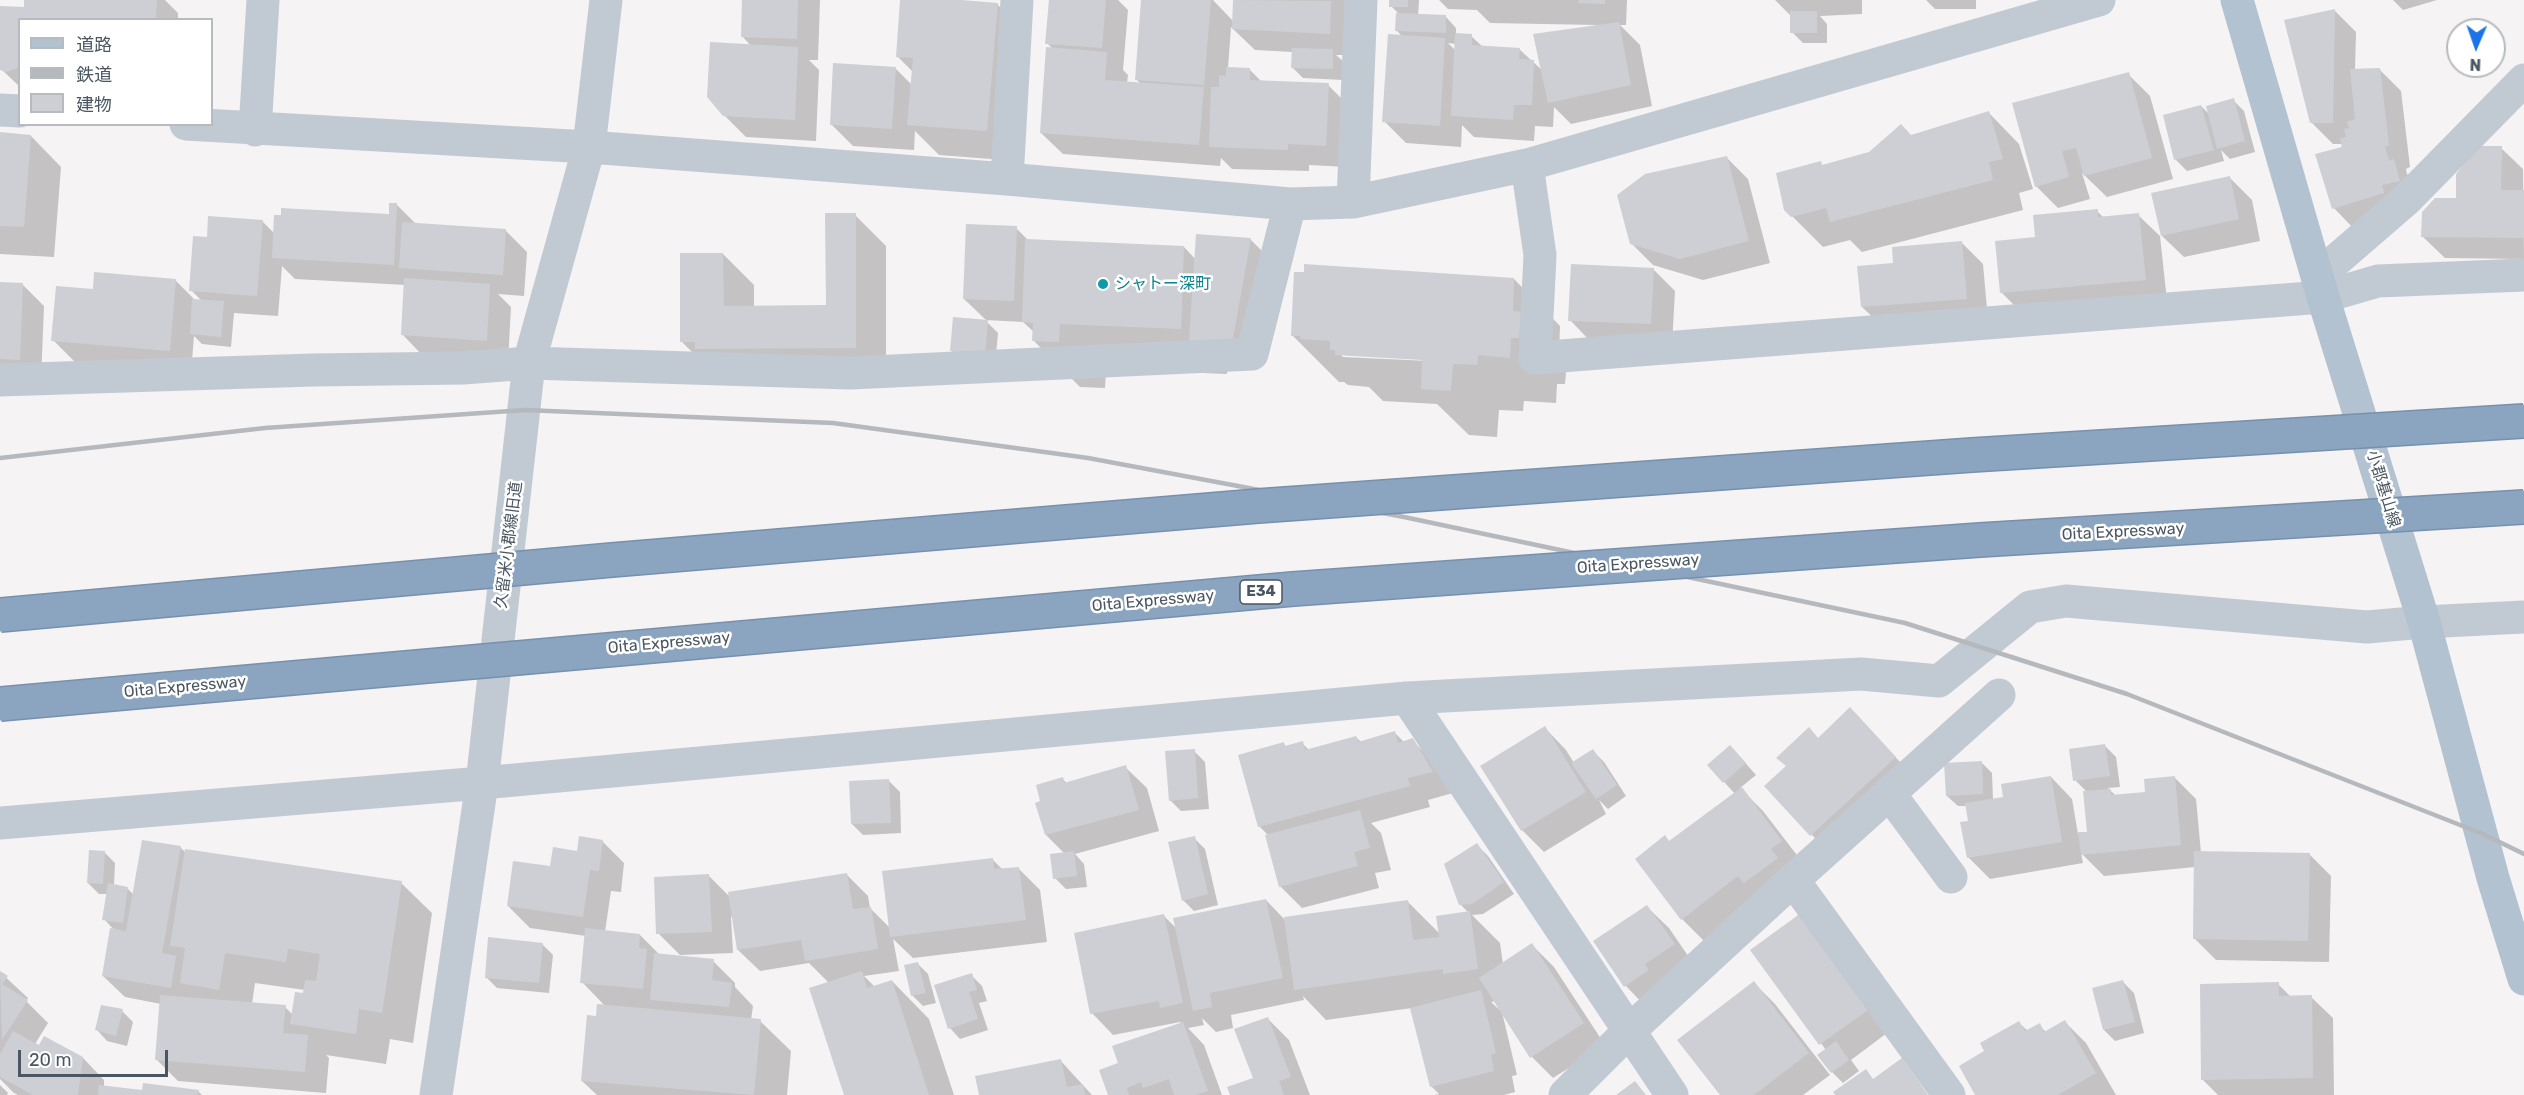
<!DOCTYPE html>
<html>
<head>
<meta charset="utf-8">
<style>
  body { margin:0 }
  #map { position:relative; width:2524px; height:1095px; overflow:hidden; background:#f5f3f3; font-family:Rubik,"Noto Sans JP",sans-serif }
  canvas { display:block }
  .legend { position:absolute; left:18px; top:18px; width:195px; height:108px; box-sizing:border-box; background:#fff; border:2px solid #b7bbc0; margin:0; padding:8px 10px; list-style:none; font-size:18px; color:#4a5661 }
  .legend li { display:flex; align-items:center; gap:12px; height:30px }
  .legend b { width:30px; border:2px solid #b7bbc0 }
  .north { position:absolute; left:2446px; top:18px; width:60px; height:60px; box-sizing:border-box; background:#fff; border:2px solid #b7bbc0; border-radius:50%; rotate:182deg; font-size:16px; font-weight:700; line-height:24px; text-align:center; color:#4a5661 }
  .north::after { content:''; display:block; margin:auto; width:21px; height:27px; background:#1a73e8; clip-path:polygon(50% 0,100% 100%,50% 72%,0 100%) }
  .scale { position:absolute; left:18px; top:1050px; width:150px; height:27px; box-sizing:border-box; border:3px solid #4a5661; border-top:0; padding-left:8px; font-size:18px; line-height:21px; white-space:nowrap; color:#4a5661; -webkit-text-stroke:4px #fff; paint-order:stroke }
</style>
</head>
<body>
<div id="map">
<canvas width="2524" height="1095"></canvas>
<ul class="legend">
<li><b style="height:8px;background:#b3c2d1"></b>道路</li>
<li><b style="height:8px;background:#b5b8bd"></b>鉄道</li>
<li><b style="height:16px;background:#cdcfd5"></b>建物</li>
</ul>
<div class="north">N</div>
<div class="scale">20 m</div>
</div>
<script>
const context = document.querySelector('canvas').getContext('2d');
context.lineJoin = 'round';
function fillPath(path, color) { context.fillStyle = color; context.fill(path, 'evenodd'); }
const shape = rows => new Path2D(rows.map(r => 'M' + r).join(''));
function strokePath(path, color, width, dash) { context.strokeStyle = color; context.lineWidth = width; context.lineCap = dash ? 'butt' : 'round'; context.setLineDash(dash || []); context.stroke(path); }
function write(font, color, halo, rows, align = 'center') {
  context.font = font + ' Rubik,"Noto Sans JP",sans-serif'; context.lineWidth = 5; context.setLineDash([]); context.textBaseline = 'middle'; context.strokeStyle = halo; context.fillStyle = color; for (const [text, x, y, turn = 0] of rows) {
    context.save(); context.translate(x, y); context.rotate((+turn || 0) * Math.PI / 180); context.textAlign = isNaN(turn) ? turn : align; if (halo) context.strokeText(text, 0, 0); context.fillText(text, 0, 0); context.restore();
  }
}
fillPath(shape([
  [26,0,165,0,178,13,178,20,20,20,20,87,0,68,0,7,25,9],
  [744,0,820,0,818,60,809,60,819,70,816,141,746,137,724,115,751,46,742,36],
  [902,0,942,0,997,4,1028,35,1017,161,939,155,915,131,914,150,853,146,831,124,895,68,912,85,913,72,897,56],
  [1050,0,1118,0,1128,10,1123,70,1128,75,1127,83,1141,84,1136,79,1142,0,1213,0,1233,21,1234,0,1346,0,1351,55,1336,55,1344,62,1343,80,1303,78,1292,67,1293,52,1255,50,1231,27,1228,68,1250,70,1262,82,1328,85,1350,107,1347,167,1309,165,1309,171,1232,169,1221,158,1220,166,1063,154,1041,133,1053,49,1047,43],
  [1391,0,1419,0,1418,16,1446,17,1456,28,1456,34,1471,36,1483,47,1519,49,1543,71,1598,25,1490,23,1477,10,1448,9,1439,0,1627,0,1626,25,1620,25,1640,45,1652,106,1571,124,1554,107,1553,127,1535,126,1534,141,1474,137,1462,125,1461,147,1406,143,1384,121,1402,36,1396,30,1400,15,1391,6],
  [1448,43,1456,44,1456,51],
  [1775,0,1862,0,1862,14,1820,16,1827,24,1827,43,1803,43,1792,32,1791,16],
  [1926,0,1976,0,1976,9,1935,9],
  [2393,0,2437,0,2403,10],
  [2334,10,2356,32,2355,70,2379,69,2401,91,2410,167,2406,169,2407,174,2415,182,2355,230,2334,208,2342,144,2333,144,2311,122],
  [2128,74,2150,96,2173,179,2107,197,2082,173,2090,199,2058,208,2036,186,2014,104],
  [2233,100,2244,111,2255,152,2230,159,2221,150,2224,161,2187,171,2176,160,2165,116,2201,106,2210,115],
  [1989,113,2019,144,2033,189,2019,193,2023,210,1862,252,1850,240,1823,247,1785,209,1820,163,1823,166,1870,154,1911,137],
  [0,134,31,136,61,167,54,257,0,254],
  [2501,148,2523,169,2524,259,2445,258,2423,237],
  [1726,157,1748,179,1770,263,1703,280,1653,265,1631,243],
  [2230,178,2252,200,2260,241,2184,257,2162,236],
  [397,205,417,225,505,230,527,252,524,296,498,294,511,307,508,362,424,357,403,335,406,285,295,279,282,266,278,316,234,313,231,347,202,344,194,336,191,372,75,362,53,340,94,291,175,280,196,301,202,301,191,290,208,239,262,221,275,234,390,216],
  [2097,211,2104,218,2138,215,2160,236,2167,301,2023,314,2002,293,2037,238],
  [855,215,886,246,886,378,712,372,681,341,723,254,754,285,754,307,827,307],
  [1016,228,1029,241,1184,247,1196,260,1250,239,1272,261,1253,365,1228,363,1227,374,1106,369,1105,388,1080,387,1033,340,1034,332,1023,322,986,320,964,299],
  [1962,243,1983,264,1988,320,1884,328,1862,307,1895,264],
  [1653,269,1675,291,1672,345,1591,342,1570,320],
  [1514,279,1560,326,1559,352,1567,360,1565,384,1557,384,1556,403,1524,401,1523,411,1499,410,1497,437,1469,435,1437,404,1383,401,1369,387,1348,385,1344,382,1339,382,1292,335],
  [1340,354,1430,358,1430,361,1343,357],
  [0,284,23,285,44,306,41,381,0,379],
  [987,322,998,333,995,365,963,362,952,351],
  [1850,709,1917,780,1833,856,1811,834,1787,767],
  [1545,728,1566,750,1574,763,1593,751,1604,762,1626,796,1608,809,1599,800,1606,814,1544,852,1522,830],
  [1395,733,1405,743,1412,740,1434,762,1453,793,1428,800,1430,807,1371,823,1381,833,1391,870,1375,873,1379,888,1302,908,1280,886,1268,835,1259,826,1284,744,1287,748,1302,743,1309,750,1356,737,1361,742],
  [2105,746,2116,757,2120,787,2108,788,2116,796,2147,794,2174,777,2196,799,2201,853,2309,854,2331,876,2329,962,2216,960,2194,938,2195,867,2104,876,2081,853,2083,863,1990,879,1968,857,1970,822,1967,806,1958,806,1947,796,1981,762,1992,773,1993,800,2005,799,2051,777,2072,799,2078,834,2089,833,2087,792,2075,780],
  [1194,751,1205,762,1209,809,1181,811,1170,800],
  [1740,757,1756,775,1740,788,1763,811,1803,863,1704,941,1682,919,1670,843,1735,794,1709,765],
  [1125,767,1147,788,1159,831,1075,854,1084,864,1087,887,1066,889,1055,878,1065,854,1046,835,1063,779,1067,784],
  [889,781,900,792,901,833,863,835,852,824],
  [1194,838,1205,849,1218,905,1194,911,1183,900],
  [602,841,624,863,621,892,611,891,605,932,640,935,660,955,713,961,735,983,735,987,753,1006,751,1020,760,1021,791,1051,787,1095,597,1095,582,1081,597,1018,606,1007,582,982,586,936,530,928,508,906,551,868],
  [1477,845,1488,856,1514,894,1483,914,1472,915,1500,943,1503,964,1532,945,1554,967,1605,1045,1553,1078,1532,1057,1496,1001,1491,1002,1502,1012,1517,1075,1512,1076,1515,1092,1504,1095,1435,1095,1439,1094,1431,1086,1412,1008,1326,1020,1303,996,1304,1000,1231,1015,1233,1028,1216,1032,1202,1018,1204,1025,1188,1028,1204,1045,1222,1095,1109,1095,1120,1064,1181,1024,1180,1022,1113,1035,1092,1013,1164,916,1177,929,1266,900,1286,921,1407,901,1440,934,1469,913,1460,904],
  [180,847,186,853,401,883,432,913,413,1043,390,1039,386,1064,326,1055,329,1058,326,1093,178,1081,156,1059,161,1004,125,997,103,976,115,931,104,919,108,894,99,894,88,883,104,852,115,863,114,886,128,889,134,895],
  [255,983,305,990,305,995,293,1015,285,1007,252,1004],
  [992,859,1003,870,1018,868,1040,890,1047,942,913,958,893,939,899,971,864,976,875,987,892,981,929,1019,954,1095,846,1095,829,983,809,963,760,971,738,950,733,916,731,917,733,953,680,955,658,933,708,875,730,897,846,874,868,896,870,908,890,928],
  [1647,907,1669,928,1695,966,1647,1008,1626,986,1595,941],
  [1801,915,1891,1030,1851,1060,1859,1071,1843,1083,1832,1072,1826,1050,1752,950],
  [542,944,553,955,549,993,497,988,486,977],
  [917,963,928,974,936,1003,923,1006,912,995],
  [0,972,28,998,26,1001,48,1023,35,1044,83,1058,104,1080,104,1087,143,1092,198,1091,202,1095,18,1095,14,1093,0,1079],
  [971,975,982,986,987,1001,979,1003,988,1030,960,1039,950,1028],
  [2123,982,2134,993,2144,1033,2115,1041,2104,1030],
  [1754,983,1775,1004,1830,1075,1803,1095,1722,1095],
  [2278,984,2291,997,2311,997,2333,1018,2334,1095,2218,1095,2202,1079],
  [122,1011,133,1022,127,1046,107,1041,97,1030],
  [1268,1019,1289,1040,1310,1095,1232,1095,1255,1079],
  [2065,1022,2086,1043,2116,1095,1977,1095,1986,1052,2019,1023,2028,1031,2039,1025,2046,1032],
  [1060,1060,1092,1095,981,1095],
  [0,1085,8,1093,7,1095,0,1095]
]), '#0003');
fillPath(shape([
  [24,0,157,0,156,20,20,20,19,63,17,68,6,72,0,70,0,6,24,7],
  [742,0,798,0,797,39,741,37],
  [900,0,961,0,998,3,987,131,907,125,913,58,896,57],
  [1049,0,1106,0,1102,48,1045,44],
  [1141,0,1211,0,1204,85,1135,80],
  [1233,0,1331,1,1330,34,1232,29],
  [1389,0,1408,0,1408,7,1389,7],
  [1579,0,1605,0,1605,4,1578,3],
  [2335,9,2333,123,2310,123,2284,20],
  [1790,11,1817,11,1817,33,1790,33],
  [1396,13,1446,15,1446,33,1395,31],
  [1619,22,1631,85,1548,103,1533,34],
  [1455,33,1472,34,1472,45,1520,48,1519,59,1534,60,1532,105,1514,105,1513,120,1451,116],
  [1388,34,1445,38,1440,126,1382,122],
  [710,42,798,47,795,120,723,116,707,97],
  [1046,47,1107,52,1105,80,1204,87,1199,145,1040,133],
  [1292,48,1333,49,1333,69,1291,68],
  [833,63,896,67,892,129,830,125],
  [1226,67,1250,68,1250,80,1329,83,1326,146,1288,144,1288,150,1209,147,1211,87,1219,87,1219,75,1226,76],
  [2380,68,2389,145,2385,147,2389,161,2394,159,2400,181,2382,185,2384,193,2332,209,2315,154,2342,147,2340,139,2346,137,2344,129,2349,128,2347,122,2355,119,2350,69],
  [2129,72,2152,158,2084,176,2076,148,2062,151,2069,177,2035,187,2012,103],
  [2234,98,2245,141,2217,149,2206,106],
  [2201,105,2214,150,2174,160,2163,115],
  [1989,111,2003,159,1989,162,1993,180,1830,222,1826,208,1791,217,1784,210,1776,173,1821,161,1822,165,1869,152,1901,124,1911,135],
  [0,132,31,135,24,227,0,226],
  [2478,146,2502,146,2501,190,2524,190,2524,238,2421,237,2422,212,2435,198,2456,198,2456,174],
  [1727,156,1749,241,1680,259,1630,244,1617,195,1645,174],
  [2230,176,2239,219,2161,236,2151,193],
  [389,203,397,203,394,265,272,258,274,215,281,215,281,208,389,214],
  [2098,209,2098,217,2139,213,2146,280,2000,293,1995,241,2035,237,2033,215],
  [825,213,856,213,856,348,695,349,695,342,680,342,680,253,723,253,724,306,826,305],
  [208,216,263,220,257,296,189,291,193,236,207,237],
  [402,222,506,229,503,275,399,268],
  [966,224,1017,226,1014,301,963,299],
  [1196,234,1251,238,1232,344,1189,341],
  [1025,239,1184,246,1181,329,1060,324,1059,342,1032,341,1033,323,1022,322],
  [1962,241,1967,299,1861,307,1857,266,1893,263,1892,247],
  [1304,264,1514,278,1513,311,1521,312,1519,338,1511,338,1510,358,1478,355,1477,365,1453,364,1451,391,1421,389,1422,360,1335,355,1335,350,1330,350,1330,341,1300,339,1300,336,1291,336,1294,272,1304,272],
  [1571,264,1654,268,1651,324,1568,321],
  [94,272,176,279,170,351,51,341,56,286,93,289],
  [404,278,490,284,487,341,401,335],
  [0,282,23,283,20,360,0,359],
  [192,299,224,301,221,337,190,334],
  [953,317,988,320,985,355,950,351],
  [1850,707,1896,757,1810,836,1764,786,1786,766,1776,758,1809,727,1818,738],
  [1545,726,1586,792,1521,831,1480,766],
  [1395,731,1398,743,1413,738,1433,772,1408,778,1410,786,1258,827,1238,755,1284,742,1285,746,1303,741,1305,750,1356,736,1358,742],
  [2105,744,2110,776,2073,781,2069,749],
  [1730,745,1746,763,1723,783,1707,765],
  [1195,749,1198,798,1169,801,1165,751],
  [1593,749,1617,785,1596,799,1571,763],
  [1982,761,1983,794,1946,796,1944,763],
  [1126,765,1139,810,1045,835,1035,803,1040,801,1036,785,1063,777,1064,783],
  [2051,776,2062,842,1967,858,1960,822,1968,821,1965,803,2003,797,2001,784],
  [2175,776,2181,845,2081,855,2078,832,2087,832,2083,791,2111,789,2111,795,2145,792,2144,779],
  [889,779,891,823,851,824,849,781],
  [1742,787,1782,841,1771,849,1778,858,1744,883,1738,876,1681,920,1635,859,1665,835,1669,841],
  [1360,810,1370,848,1354,852,1358,866,1279,887,1265,835],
  [579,836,603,840,599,871,590,870,583,917,507,906,513,861,550,866,553,847,577,851],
  [1195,836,1208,894,1182,901,1168,842],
  [142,840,181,846,162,953,176,956,171,988,102,976,110,928,126,931],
  [1477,843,1504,882,1472,904,1459,905,1444,864],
  [185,849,402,881,382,1013,359,1009,356,1034,290,1024,295,992,303,993,305,980,316,981,320,954,288,949,286,962,225,953,219,990,180,983,185,948,170,946],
  [89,850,105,851,103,884,87,883],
  [1074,851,1077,876,1053,879,1050,854],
  [2194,851,2310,853,2308,941,2193,939],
  [993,858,994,869,1019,867,1026,920,890,937,882,871],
  [847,873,853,909,871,907,878,949,805,961,801,940,737,950,728,892],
  [709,874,712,932,656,934,654,877],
  [108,883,128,887,123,923,102,920],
  [1266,899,1283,978,1210,993,1212,1007,1193,1011,1173,918],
  [1408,900,1413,940,1439,937,1436,916,1470,911,1478,969,1443,974,1443,969,1294,990,1284,917],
  [1647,905,1675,944,1645,964,1649,970,1624,987,1593,941],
  [1801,913,1871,1008,1819,1045,1750,950],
  [1164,914,1183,1003,1160,1008,1159,1001,1090,1014,1074,933],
  [585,928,640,934,639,948,647,949,643,989,580,983],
  [488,937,543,943,539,983,485,978],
  [1532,943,1584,1023,1530,1058,1479,978],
  [654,953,714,959,712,980,732,983,729,1007,650,1000],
  [918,962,926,993,911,996,904,965],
  [0,971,8,976,2,984,28,1000,2,1040],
  [862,971,867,988,892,980,929,1095,844,1095,809,988],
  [972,973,977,990,969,992,978,1019,948,1029,934,985],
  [2123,980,2135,1022,2103,1030,2092,988],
  [1754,981,1809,1053,1754,1095,1720,1095,1677,1040],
  [2279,982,2279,996,2312,995,2313,1078,2201,1080,2200,984],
  [1481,990,1496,1053,1491,1055,1494,1071,1430,1087,1410,1008],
  [160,995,286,1005,283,1033,308,1035,305,1072,155,1060],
  [597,1004,761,1019,754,1095,581,1081,587,1015,596,1016],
  [101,1005,123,1009,116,1036,95,1030],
  [1268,1017,1291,1077,1279,1081,1284,1095,1230,1095,1227,1087,1253,1078,1234,1029],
  [2065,1020,2096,1073,2058,1095,1975,1095,1959,1066,1984,1051,1980,1043,2019,1021,2025,1031,2040,1023,2044,1032],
  [1183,1022,1208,1091,1195,1095,1174,1095,1169,1079,1143,1088,1141,1082,1127,1088,1129,1095,1108,1095,1099,1070,1118,1063,1112,1046],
  [13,1031,39,1045,44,1036,83,1057,78,1095,33,1095,0,1077,0,1054],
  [1836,1041,1849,1060,1831,1073,1817,1055],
  [1902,1058,1928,1095,1835,1095,1833,1092,1866,1069,1873,1079],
  [1061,1059,1067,1087,1083,1084,1085,1095,979,1095,975,1076],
  [1635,1081,1646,1095,1616,1095],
  [143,1083,199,1090,198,1095,98,1095,99,1085,142,1090]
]), '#cdcfd5');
strokePath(shape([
  [0,110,20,111],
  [186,124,589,147,1007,179,1290,204,1353,202,1527,165,2099,0],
  [255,130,263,0],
  [1527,165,1540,255,1535,358,2323,297,2378,281,2524,275],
  [1007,179,1017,0],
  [1353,202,1361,0],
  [2318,276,2407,199,2524,80],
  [0,380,313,370,463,368,529,363,850,373,1252,354,1290,204],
  [1407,698,1672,1095],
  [1889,793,1951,877],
  [0,823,482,783,1407,698,1861,674,1939,681,2030,607,2066,601,2367,627,2424,622,2524,617],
  [1793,880,1949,1095],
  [436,1095,482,783,529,363,589,147,606,0],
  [1565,1095,1629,1031,1793,880,1999,695]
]), '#c1cad2', 33);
strokePath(shape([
  [2237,0,2323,297,2424,622,2493,878,2524,979]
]), '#b3c2d1', 33);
strokePath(shape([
  [0,458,265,428,525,410,833,423,1088,458,1404,517,1905,623,2127,694,2483,834,2524,854]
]), '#b5b8bd', 4.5);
const highwayBridge = shape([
  [0,615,612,560,1258,506,1972,455,2524,421],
  [0,704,1293,589,1980,540,2524,507]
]);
strokePath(highwayBridge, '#7690ad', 36, []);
strokePath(highwayBridge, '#8ba5c1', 33);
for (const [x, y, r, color] of [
  [1103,284,6,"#0f9aa8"]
]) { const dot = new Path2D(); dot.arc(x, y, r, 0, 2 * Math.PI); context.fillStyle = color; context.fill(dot); strokePath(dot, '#fff', 2); }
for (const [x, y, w] of [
  [1261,592,42]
]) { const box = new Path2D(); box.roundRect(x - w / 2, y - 12, w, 24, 4.5); context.fillStyle = '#fff'; context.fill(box); strokePath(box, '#4a5661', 1.5); }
write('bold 15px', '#4a5661', null, [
  ["E34",1261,592]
]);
write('16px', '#0d838f', '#fff', [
  ["シャトー深町",1115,284]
], 'left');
write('16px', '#4a5661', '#fff', [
  ["小郡基山線",2383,489,73],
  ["Oita Expressway",2123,532,-3],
  ["久留米小郡線旧道",509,545,-83],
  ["Oita Expressway",1638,564,-4],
  ["Oita Expressway",1153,601,-5],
  ["Oita Expressway",669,643,-5],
  ["Oita Expressway",185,687,-5]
]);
</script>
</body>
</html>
